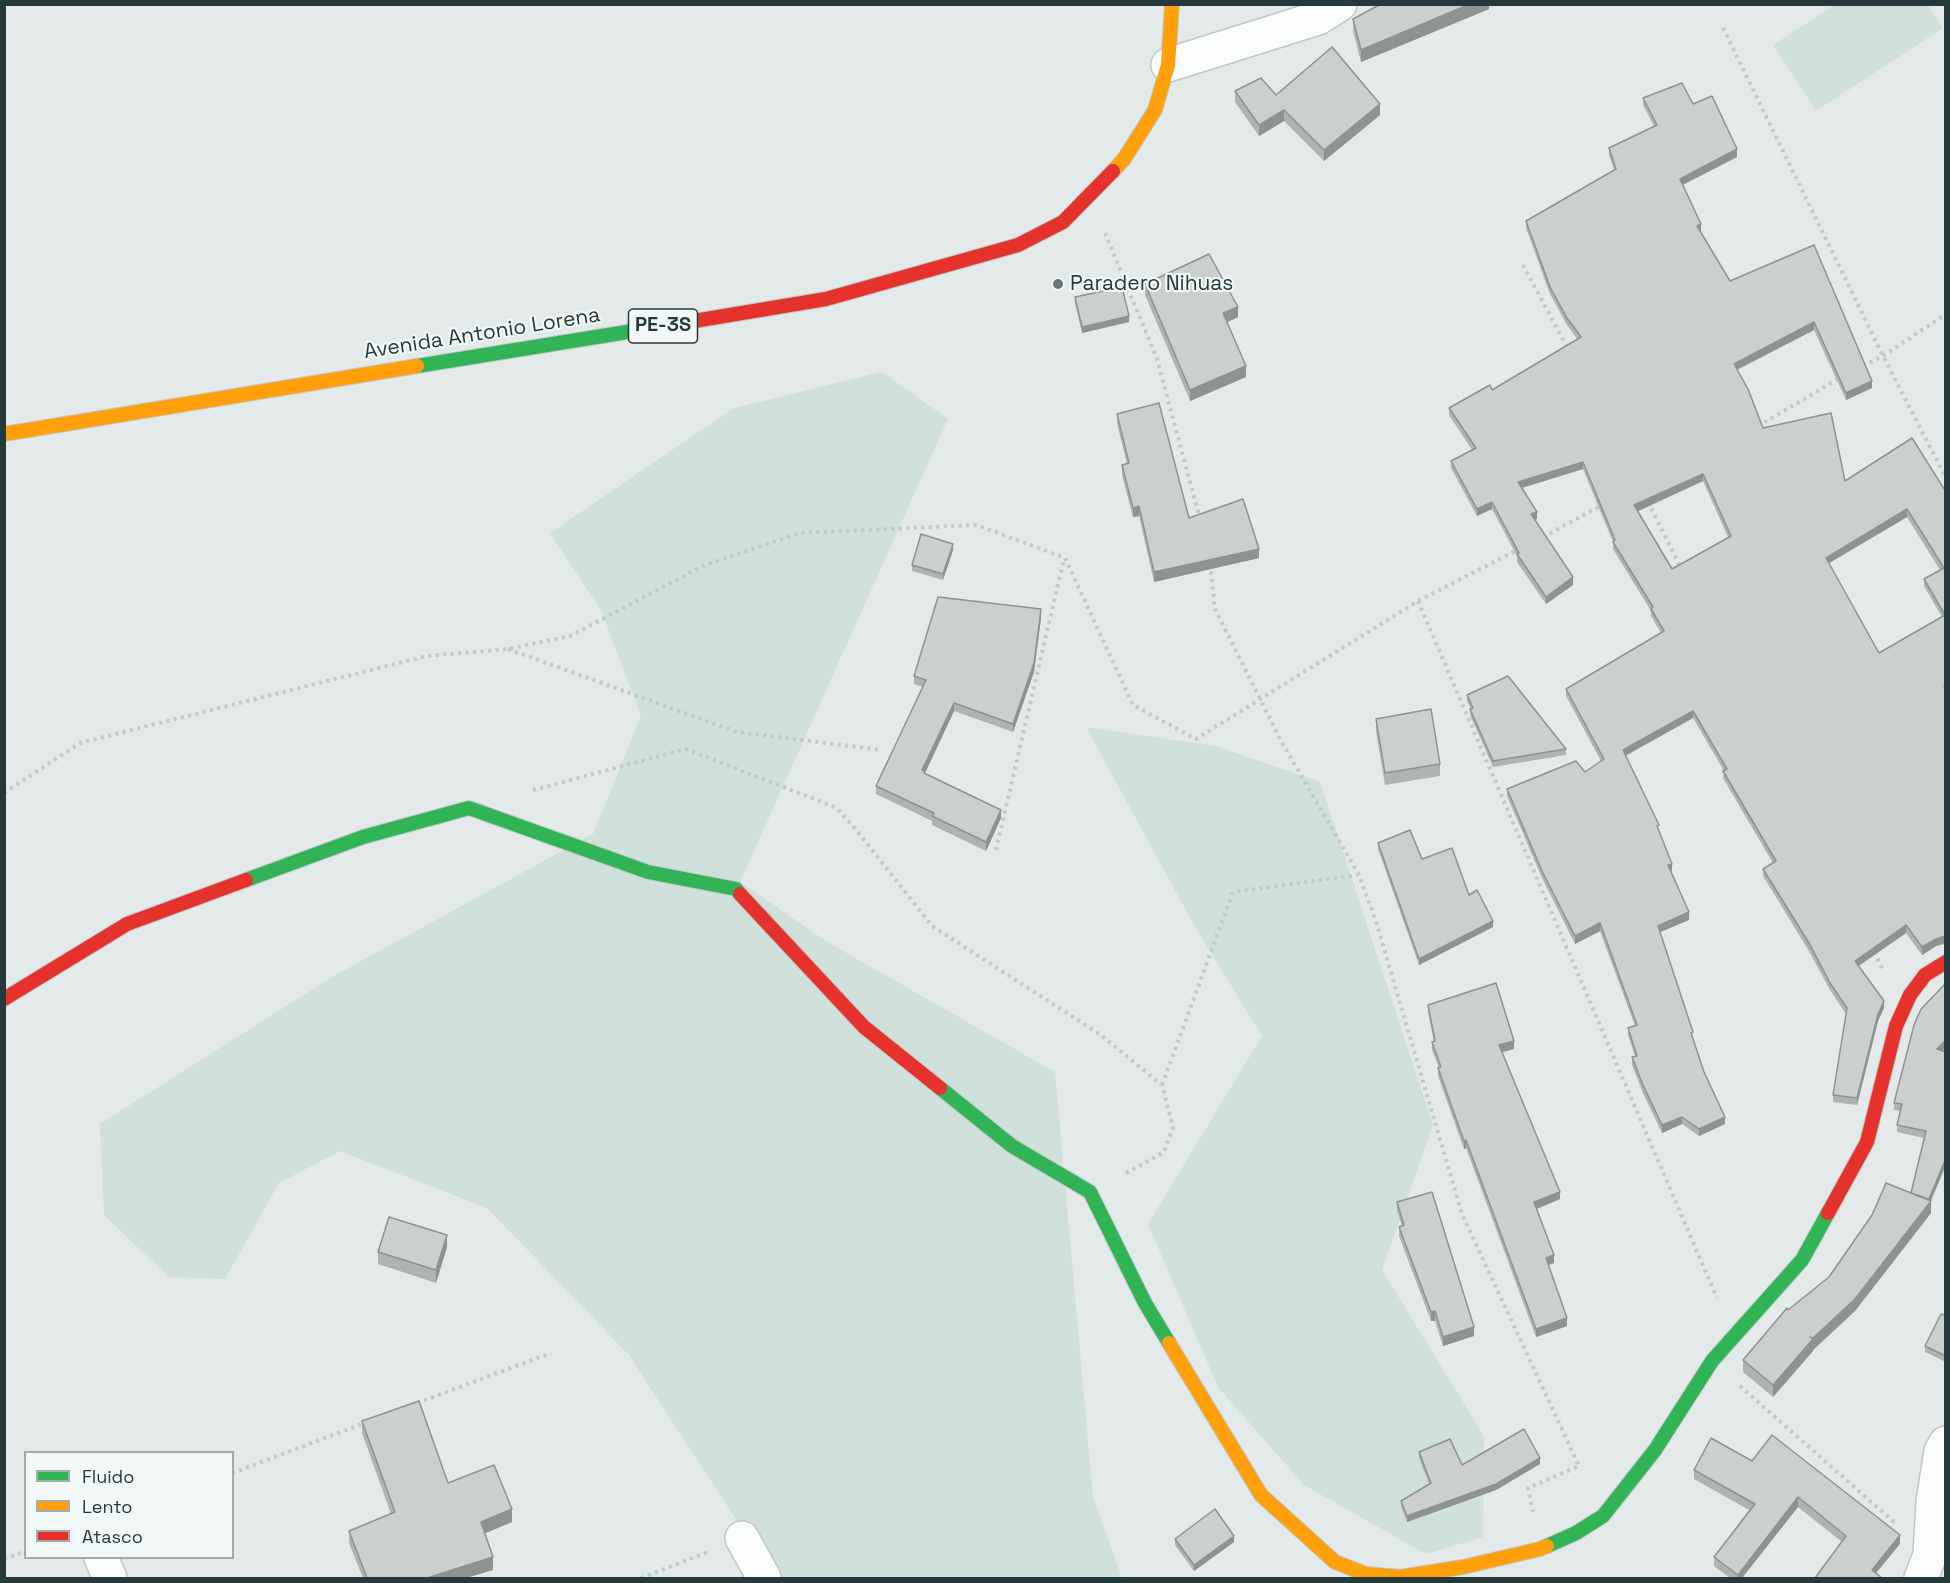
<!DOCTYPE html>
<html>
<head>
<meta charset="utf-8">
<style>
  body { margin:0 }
  #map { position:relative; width:1950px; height:1583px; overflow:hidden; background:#e4e9e9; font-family:"Space Grotesk",sans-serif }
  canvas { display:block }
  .frame { position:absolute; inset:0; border:6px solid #23393a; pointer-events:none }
  .legend { position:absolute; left:24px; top:1451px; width:210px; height:108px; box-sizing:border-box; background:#f2f8f7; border:2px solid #9facab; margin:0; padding:8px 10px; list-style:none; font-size:18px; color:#23393a }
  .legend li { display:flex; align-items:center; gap:12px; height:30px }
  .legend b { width:30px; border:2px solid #9facab }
</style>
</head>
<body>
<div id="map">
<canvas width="1950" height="1583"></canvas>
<div class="frame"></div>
<ul class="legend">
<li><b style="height:8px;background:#30b455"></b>Fluido</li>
<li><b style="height:8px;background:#ff9f0a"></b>Lento</li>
<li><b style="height:8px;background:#e5322d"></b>Atasco</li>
</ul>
</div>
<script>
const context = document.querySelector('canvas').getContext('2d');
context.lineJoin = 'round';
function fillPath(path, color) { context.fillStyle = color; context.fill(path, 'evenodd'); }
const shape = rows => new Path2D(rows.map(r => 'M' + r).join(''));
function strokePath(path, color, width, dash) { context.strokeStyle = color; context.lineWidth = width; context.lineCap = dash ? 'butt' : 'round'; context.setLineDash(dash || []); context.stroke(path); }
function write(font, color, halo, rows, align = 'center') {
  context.font = font + ' "Space Grotesk",sans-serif'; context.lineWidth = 4.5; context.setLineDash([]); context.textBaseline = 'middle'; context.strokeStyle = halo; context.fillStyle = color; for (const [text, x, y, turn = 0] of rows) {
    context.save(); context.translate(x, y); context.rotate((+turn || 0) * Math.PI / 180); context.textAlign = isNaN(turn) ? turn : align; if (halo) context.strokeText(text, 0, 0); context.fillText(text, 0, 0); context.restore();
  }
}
fillPath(shape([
  [1836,4,1928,5,1943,28,1816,111,1773,45],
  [882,372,948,419,740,882,829,943,1055,1072,1093,1497,1122,1578,774,1578,629,1355,487,1208,340,1151,279,1183,225,1279,169,1277,104,1215,100,1124,332,977,593,834,641,716,601,610,550,533,734,408],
  [1086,727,1216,746,1320,782,1433,1125,1382,1270,1484,1436,1483,1537,1426,1554,1304,1485,1218,1387,1148,1224,1262,1036,1194,925]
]), '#cfe1da');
const street = shape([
  [1168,65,1318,18,1340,4],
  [742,1538,764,1578],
  [101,1558,110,1578],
  [1921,1578,1930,1555,1933,1502,1941,1451,1946,1443]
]);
const fast = shape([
  [417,366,658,327],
  [246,880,363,837,469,808,648,872,736,889,740,894],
  [940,1088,1012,1146,1090,1192,1145,1303,1169,1343],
  [1547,1546,1576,1533,1603,1516,1655,1450,1712,1361,1802,1260,1828,1213]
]);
const slow = shape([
  [1113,171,1124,159,1155,110,1168,65,1172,4],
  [4,434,417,366],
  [1169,1343,1261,1495,1335,1562,1366,1574,1400,1577,1463,1567,1540,1549,1547,1546]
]);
const jam = shape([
  [658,327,826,299,1018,245,1063,222,1113,171],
  [740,894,864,1027,940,1088],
  [4,999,127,924,246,880],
  [1828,1213,1867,1142,1896,1026,1910,995,1925,975,1946,962]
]);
strokePath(street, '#c1c6c6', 36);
strokePath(fast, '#c1c7c7', 16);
strokePath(slow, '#c1c7c7', 16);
strokePath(jam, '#c1c7c7', 16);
strokePath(shape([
  [1723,28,1883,356,1946,478],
  [1105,233,1157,359,1200,519],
  [1523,265,1568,349],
  [1863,366,1883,356,1946,314],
  [1758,426,1840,378],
  [1648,502,1681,568],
  [1543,537,1602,505],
  [1210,564,1215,609,1280,739,1359,875,1375,918,1462,1214,1579,1466,1528,1488,1533,1512],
  [1418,601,1717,1298],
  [508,649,737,732,882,750],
  [533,790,686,749,837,808,858,832,932,926,1101,1035,1162,1085,1173,1127,1164,1152,1123,1175],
  [4,793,80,743,427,656,507,649,570,636,705,565,800,533,977,525,1065,558,1133,705,1196,739,1418,601,1517,550],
  [996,850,1064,559],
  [1874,952,1883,970],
  [1162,1085,1233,892,1358,875],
  [1740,1386,1894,1522],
  [417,1403,551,1353],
  [232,1473,365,1423],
  [4,1559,26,1551],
  [641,1578,708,1552]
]), '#c1c9c9', 4, [3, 4.5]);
strokePath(street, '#fbfcfc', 33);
strokePath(fast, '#30b455', 14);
strokePath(slow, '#ff9f0a', 14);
strokePath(jam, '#e5322d', 14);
fillPath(shape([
  [1489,4,1489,9,1361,62,1353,31,1353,19],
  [1235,91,1276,95,1380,115,1324,161,1284,121,1259,136,1235,102],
  [1643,98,1693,104,1737,157,1683,185,1701,231,1700,232,1730,281,1814,245,1872,388,1846,400,1814,330,1737,370,1763,428,1845,481,1946,492,1946,944,1936,946,1922,955,1906,933,1859,966,1884,1008,1878,1021,1857,1105,1833,1102,1833,1095,1846,1014,1830,990,1809,951,1763,876,1763,869,1773,863,1723,778,1724,771,1693,718,1625,756,1659,830,1672,871,1671,871,1689,920,1660,932,1704,1072,1725,1124,1699,1136,1682,1124,1662,1133,1643,1093,1632,1065,1632,1057,1635,1056,1628,1035,1628,1028,1635,1026,1600,931,1575,944,1542,878,1507,796,1507,789,1585,772,1601,761,1566,696,1566,689,1661,633,1651,616,1651,611,1613,549,1613,542,1583,469,1522,488,1537,519,1534,520,1573,585,1546,604,1517,562,1517,556,1492,509,1477,516,1451,468,1451,461,1472,450,1449,415,1449,408,1492,390,1577,339,1567,325,1550,294,1526,228,1526,221,1614,170,1609,155,1609,148,1654,126,1643,105],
  [1703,481,1728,537,1672,569,1638,511],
  [1907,517,1940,570,1924,579,1924,586,1942,617,1879,653,1829,563],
  [1145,284,1238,317,1227,322,1246,377,1190,401,1145,295],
  [1075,297,1129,322,1082,333,1075,304],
  [1117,414,1189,518,1259,558,1154,582,1139,516,1133,517,1122,475,1122,465,1127,464,1117,423],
  [953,550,943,580,912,571,912,565],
  [1041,618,1034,672,1013,732,954,711,925,773,1001,818,986,851,932,825,932,821,876,794,876,786,923,687,914,684,914,676],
  [1467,695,1566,749,1566,755,1493,767,1470,715,1471,709,1467,701],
  [1376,719,1440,764,1440,776,1385,785,1376,731],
  [1378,843,1422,859,1469,895,1493,927,1419,965,1378,849],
  [1946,977,1946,1047,1942,1051,1931,1201,1931,1213,1855,1311,1813,1350,1813,1351,1773,1397,1743,1372,1743,1360,1788,1310,1829,1277,1911,1193,1924,1138,1897,1132,1897,1125,1900,1111,1894,1110,1894,1103,1945,984],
  [1428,1005,1514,1049,1502,1052,1560,1199,1537,1209,1554,1263,1548,1265,1567,1326,1536,1337,1466,1148,1464,1149,1438,1076,1438,1068,1439,1068,1432,1050,1432,1042,1434,1041,1428,1013],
  [1397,1202,1474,1336,1443,1346,1435,1321,1431,1321,1399,1236,1399,1227,1402,1226,1397,1211],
  [447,1247,436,1283,378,1264,378,1252],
  [1946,1316,1946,1362,1925,1352,1925,1346],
  [362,1421,448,1483,512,1522,485,1533,493,1570,466,1578,363,1578,349,1543,349,1531,391,1514,362,1433],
  [1711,1438,1900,1544,1842,1542,1798,1507,1742,1578,1730,1578,1714,1566,1714,1557,1749,1510,1694,1479,1694,1470],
  [1419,1452,1462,1465,1540,1464,1496,1490,1407,1522,1401,1507,1401,1501,1429,1484,1419,1458],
  [1175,1539,1234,1542,1194,1571,1175,1545]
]), '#afb3b2');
fillPath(shape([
  [1470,4,1489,4,1489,9,1361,62,1361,50],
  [1380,104,1380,115,1324,161,1324,150],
  [1284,110,1284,121,1259,136,1259,125],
  [1737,149,1737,157,1680,186,1680,179],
  [1701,224,1701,231,1697,233,1697,226],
  [1238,307,1238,317,1223,324,1223,313],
  [1129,316,1129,322,1082,333,1082,327],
  [1814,322,1814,330,1734,371,1734,364],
  [1246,366,1246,377,1190,401,1190,390],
  [1872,381,1872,388,1846,400,1846,393],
  [1583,462,1583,469,1518,489,1518,482],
  [1703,474,1703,481,1634,513,1634,505],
  [1492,502,1492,509,1477,516,1477,509],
  [1139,506,1139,516,1133,517,1133,508],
  [1907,509,1907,517,1826,565,1826,558],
  [1537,512,1537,519,1531,521,1531,514],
  [953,544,953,550,943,580,943,574],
  [1259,549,1259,558,1154,582,1154,572],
  [1573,577,1573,585,1546,604,1546,597],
  [1041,609,1041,618,1034,672,1013,732,1013,724],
  [954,703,954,711,925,773,925,779,922,770],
  [1693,711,1693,718,1623,757,1623,750],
  [1001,810,1001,818,986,851,986,842],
  [1672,864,1672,871,1668,873,1668,865],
  [1689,912,1689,920,1658,933,1658,926],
  [1493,921,1493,927,1419,965,1419,959],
  [1600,923,1600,931,1575,944,1575,936],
  [1906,925,1906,933,1855,968,1855,961],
  [1945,936,1945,943,1936,946,1922,955,1922,947,1936,939],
  [1884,1001,1884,1008,1878,1021,1857,1105,1857,1098,1878,1014],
  [1946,1040,1946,1047,1937,1056,1937,1049],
  [1514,1041,1514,1049,1499,1053,1499,1045],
  [1682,1117,1682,1124,1662,1133,1662,1125],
  [1725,1117,1725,1124,1699,1136,1699,1129],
  [1466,1140,1466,1148,1464,1149,1464,1141],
  [1946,1158,1946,1165,1930,1203,1931,1201,1931,1213,1855,1311,1813,1350,1813,1338,1929,1204,1929,1199],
  [1560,1192,1560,1199,1534,1210,1534,1202],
  [447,1235,447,1247,436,1283,436,1270],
  [1554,1255,1554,1263,1546,1266,1546,1258],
  [1435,1311,1435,1321,1431,1321,1431,1312],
  [1567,1318,1567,1326,1536,1337,1536,1329],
  [1474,1327,1474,1336,1443,1346,1443,1337],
  [1813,1339,1813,1351,1773,1397,1773,1385],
  [1540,1458,1540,1464,1496,1490,1407,1522,1407,1516],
  [1798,1497,1798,1507,1742,1578,1738,1578,1738,1575],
  [512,1509,512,1522,481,1535,481,1522],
  [1900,1535,1900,1544,1872,1578,1872,1570],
  [1234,1536,1234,1542,1194,1571,1194,1565],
  [493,1557,493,1570,466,1578,427,1578]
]), '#8e9291');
const building = shape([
  [1381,4,1470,4,1361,50,1353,19,1381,4],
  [1332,47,1380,104,1324,150,1284,110,1259,125,1235,91,1261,78,1276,95,1332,47],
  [1682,83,1693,104,1712,96,1737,149,1680,179,1701,224,1697,226,1730,281,1814,245,1872,381,1846,393,1814,322,1734,364,1748,389,1763,428,1831,413,1845,481,1912,438,1946,492,1946,686,1944,686,1946,689,1946,936,1936,939,1922,947,1906,925,1855,961,1884,1001,1878,1014,1857,1098,1833,1095,1847,1008,1830,983,1809,943,1763,869,1776,861,1723,771,1727,769,1693,711,1623,750,1659,825,1657,826,1672,864,1668,865,1689,912,1658,926,1693,1032,1691,1033,1704,1072,1725,1117,1699,1129,1682,1117,1662,1125,1643,1085,1632,1057,1637,1056,1628,1028,1637,1025,1600,923,1575,936,1542,871,1507,789,1576,761,1585,772,1604,759,1566,689,1664,631,1651,609,1653,607,1613,542,1615,540,1583,462,1518,482,1537,512,1531,514,1573,577,1546,597,1517,554,1519,553,1492,502,1477,509,1451,461,1476,448,1449,408,1490,385,1492,390,1581,337,1567,318,1550,287,1526,221,1616,169,1609,148,1657,125,1643,98,1682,83],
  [1703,474,1731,536,1672,569,1634,505,1703,474],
  [1907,509,1944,568,1924,579,1945,615,1879,653,1826,558,1907,509],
  [1209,254,1238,307,1223,313,1246,366,1190,390,1145,284,1209,254],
  [1122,287,1129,316,1082,327,1075,297,1122,287],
  [1159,403,1189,518,1243,499,1259,549,1154,572,1139,506,1133,508,1122,465,1129,463,1117,414,1159,403],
  [921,534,953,544,943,574,912,565,921,534],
  [938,597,1041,609,1034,663,1013,724,954,703,922,770,925,771,924,773,1001,810,986,842,932,816,934,813,876,786,926,680,914,676,938,597],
  [1508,676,1566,749,1493,761,1470,709,1473,708,1467,695,1508,676],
  [1431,709,1440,764,1385,773,1376,719,1431,709],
  [1410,830,1422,859,1452,848,1469,895,1477,890,1493,921,1419,959,1378,843,1410,830],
  [1496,983,1514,1041,1499,1045,1560,1192,1534,1202,1554,1255,1546,1258,1567,1318,1536,1329,1466,1140,1464,1141,1438,1068,1441,1067,1432,1042,1435,1041,1428,1005,1496,983],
  [1946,983,1946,1040,1937,1049,1946,1052,1946,1158,1929,1199,1911,1193,1926,1131,1897,1125,1902,1104,1894,1103,1914,1025,1921,1009,1946,983],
  [1886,1183,1931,1201,1855,1299,1813,1338,1810,1337,1813,1339,1773,1385,1743,1360,1787,1308,1788,1310,1829,1277,1872,1215,1886,1183],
  [1432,1192,1474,1327,1443,1337,1435,1311,1431,1312,1399,1227,1404,1225,1397,1202,1432,1192],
  [389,1217,447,1235,436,1270,378,1252,389,1217],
  [1941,1314,1946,1316,1946,1356,1925,1346,1941,1314],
  [419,1401,448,1483,494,1465,512,1509,481,1522,493,1557,427,1578,367,1578,349,1531,395,1512,362,1421,419,1401],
  [1524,1429,1540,1458,1496,1484,1407,1516,1401,1501,1431,1483,1419,1452,1450,1439,1462,1465,1524,1429],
  [1772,1435,1900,1535,1872,1570,1882,1578,1815,1578,1846,1536,1798,1497,1738,1575,1714,1557,1755,1504,1694,1470,1711,1438,1752,1461,1772,1435],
  [1215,1509,1234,1536,1194,1565,1175,1539,1215,1509]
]);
fillPath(building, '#cbd0cf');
strokePath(building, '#8e9291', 1.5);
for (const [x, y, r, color] of [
  [1058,284,6,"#677777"]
]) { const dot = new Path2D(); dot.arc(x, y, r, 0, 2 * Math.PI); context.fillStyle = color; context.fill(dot); strokePath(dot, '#f2f8f7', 2); }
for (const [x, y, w] of [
  [663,326,69]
]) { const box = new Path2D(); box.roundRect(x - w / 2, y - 17, w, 34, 4.5); context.fillStyle = '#f2f8f7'; context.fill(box); strokePath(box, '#23393a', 1.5); }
write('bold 20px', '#23393a', null, [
  ["PE-3S",663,326]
]);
write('21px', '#23393a', '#f2f8f7', [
  ["Paradero Nihuas",1070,284]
], 'left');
write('21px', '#23393a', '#f2f8f7', [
  ["Avenida Antonio Lorena",482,334,-9]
]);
</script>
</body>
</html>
